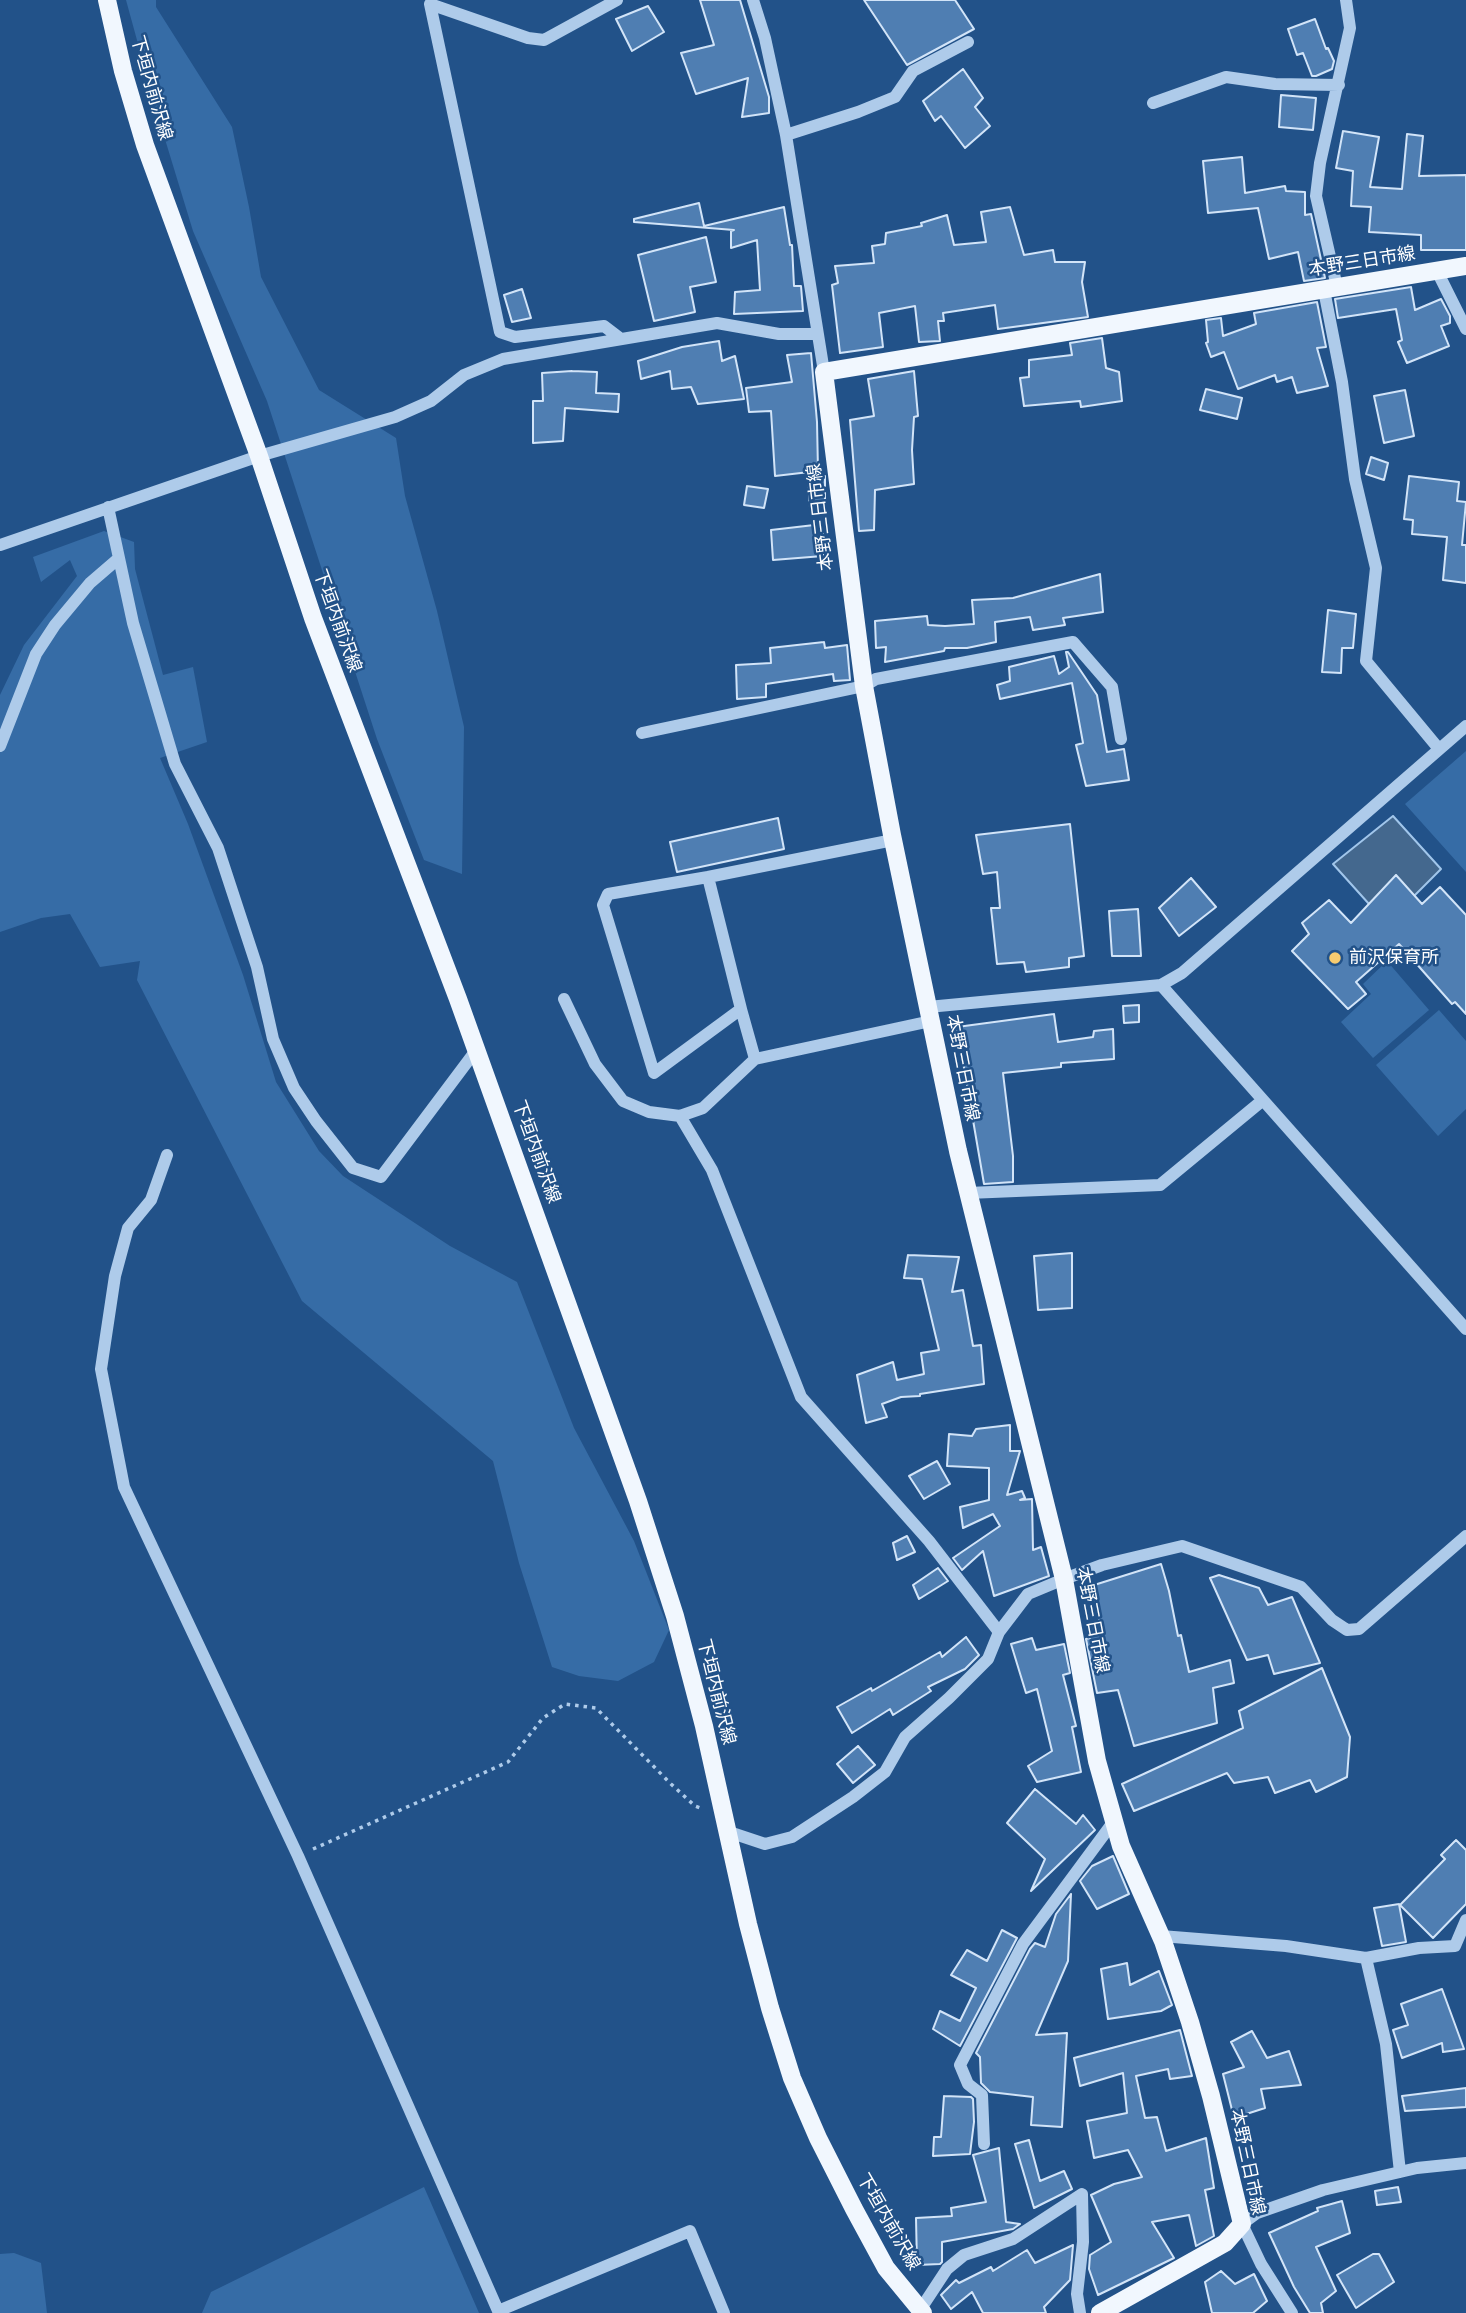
<!DOCTYPE html>
<html>
<head>
<meta charset="utf-8">
<style>
  body { margin:0 }
  canvas { display:block; background:#225289 }
</style>
</head>
<body>
<canvas width="1466" height="2313"></canvas>
<script>
const context = document.querySelector('canvas').getContext('2d');
context.lineJoin = 'round';
function fillPath(path, color) { context.fillStyle = color; context.fill(path, 'evenodd'); }
const shape = rows => new Path2D(rows.map(r => 'M' + r).join(''));
function strokePath(path, color, width, dash) { context.strokeStyle = color; context.lineWidth = width; context.lineCap = dash ? 'butt' : 'round'; context.setLineDash(dash || []); context.stroke(path); }
function write(font, color, halo, rows, align = 'center') {
  context.font = font + ' "Fira Sans Condensed","Noto Sans JP",sans-serif'; context.lineWidth = 5; context.setLineDash([]); context.textBaseline = 'middle'; context.strokeStyle = halo; context.fillStyle = color; for (const [text, x, y, turn = 0] of rows) {
    context.save(); context.translate(x, y); context.rotate((+turn || 0) * Math.PI / 180); context.textAlign = isNaN(turn) ? turn : align; if (halo) context.strokeText(text, 0, 0); context.fillText(text, 0, 0); context.restore();
  }
}
fillPath(shape([
  [126,0,156,0,156,7,232,127,249,207,261,277,319,390,396,438,405,496,437,611,464,727,462,874,424,860,377,739,267,401,193,231,157,113],
  [104,531,134,542,135,569,163,675,193,667,207,742,160,758,188,824,243,975,276,1082,319,1151,343,1176,450,1246,517,1282,574,1428,634,1541,669,1630,654,1662,618,1681,579,1676,552,1667,519,1563,493,1461,302,1301,137,980,140,961,100,967,70,914,41,918,0,932,0,695,24,645,77,576,70,560,41,582,33,557],
  [1466,751,1466,872,1405,804],
  [1387,961,1429,1010,1373,1058,1341,1022,1371,994,1363,984],
  [1439,1010,1466,1041,1466,1109,1438,1136,1376,1065],
  [424,2187,479,2313,202,2313,211,2292],
  [14,2253,41,2263,47,2313,0,2313,0,2254]
]), '#366ca6');
const water = shape([
  [1393,816,1441,869,1414,896,1369,904,1333,864,1393,816]
]);
fillPath(water, '#44688e');
strokePath(water, '#a1c6eb', 2);
const building = shape([
  [700,0,740,0,769,97,769,113,742,117,748,78,696,94,681,53,714,45,700,0],
  [864,0,955,0,974,29,907,65,864,0],
  [648,6,664,32,632,51,616,19,648,6],
  [1315,19,1326,49,1328,48,1334,61,1332,69,1316,76,1312,76,1303,53,1297,55,1288,29,1315,19],
  [963,69,983,98,975,107,990,126,965,148,941,116,935,121,923,101,963,69],
  [1281,95,1316,98,1313,130,1279,127,1281,95],
  [1343,131,1379,137,1370,187,1402,189,1407,134,1423,136,1419,176,1466,175,1466,250,1421,250,1421,235,1369,232,1371,207,1351,206,1353,171,1336,168,1343,131],
  [1242,157,1245,193,1285,186,1286,191,1305,192,1305,215,1311,214,1325,278,1304,281,1298,252,1269,259,1258,208,1208,213,1203,161,1242,157],
  [699,203,704,226,784,207,790,245,792,245,794,286,801,286,803,311,734,314,735,292,760,290,757,240,731,248,731,231,734,230,634,222,634,219,699,203],
  [1010,207,1024,255,1053,250,1055,262,1085,262,1082,282,1088,317,998,329,995,305,943,313,944,321,938,321,940,341,919,342,915,306,879,313,883,347,840,353,832,285,838,283,835,266,874,263,872,246,885,244,886,233,922,226,921,223,947,215,954,245,986,242,981,212,1010,207],
  [706,237,716,282,690,287,695,312,654,321,638,255,706,237],
  [1411,287,1415,310,1441,299,1450,316,1450,323,1441,326,1449,346,1407,363,1398,342,1402,340,1396,309,1338,318,1335,299,1411,287],
  [522,289,531,318,512,322,504,295,522,289],
  [1317,302,1326,347,1317,348,1328,386,1297,393,1292,377,1277,382,1275,375,1238,389,1224,352,1211,357,1206,343,1208,342,1206,320,1221,318,1223,336,1256,324,1254,313,1317,302],
  [1102,338,1106,368,1119,372,1122,401,1081,407,1080,401,1024,406,1020,378,1029,377,1029,360,1072,355,1070,343,1102,338],
  [719,341,722,361,735,356,744,399,698,404,691,387,672,389,670,371,641,379,638,361,682,347,719,341],
  [811,353,817,422,818,471,775,476,771,411,749,412,746,388,792,382,787,355,811,353],
  [572,371,597,372,596,393,619,394,618,412,565,408,563,441,533,443,533,401,543,401,542,373,572,371],
  [914,371,918,416,914,417,912,450,914,484,875,490,874,530,859,531,850,420,874,416,868,379,914,371],
  [1206,389,1242,398,1237,419,1200,410,1206,389],
  [1405,390,1414,436,1384,443,1374,396,1405,390],
  [1371,457,1388,463,1384,480,1366,474,1371,457],
  [825,476,825,506,810,508,808,478,825,476],
  [1409,476,1459,482,1457,501,1466,502,1462,545,1466,545,1466,583,1443,580,1447,537,1412,534,1413,520,1404,519,1409,476],
  [747,486,768,489,764,508,744,505,747,486],
  [823,524,823,556,773,560,771,530,823,524],
  [1100,574,1103,612,1063,618,1065,625,1033,630,1030,617,995,622,996,642,967,648,945,648,944,651,885,662,886,647,876,648,875,621,927,616,928,625,945,626,974,624,972,600,1013,598,1100,574],
  [1328,610,1356,614,1353,648,1342,648,1341,673,1322,672,1328,610],
  [824,642,825,648,847,645,850,680,834,681,833,674,766,684,766,697,737,699,736,665,771,663,770,648,824,642],
  [1066,652,1068,652,1097,695,1107,752,1124,749,1129,780,1086,786,1076,745,1083,743,1072,683,1000,699,997,685,1010,681,1009,667,1054,656,1059,674,1069,667,1066,652],
  [778,818,784,849,677,872,670,842,778,818],
  [1070,824,1084,956,1069,958,1069,967,1026,972,1024,962,997,964,991,908,1000,908,997,872,983,874,976,835,1070,824],
  [1396,875,1422,904,1440,887,1466,915,1466,1014,1455,1002,1452,1004,1399,944,1356,982,1366,994,1348,1009,1292,951,1309,934,1302,923,1329,900,1351,923,1396,875],
  [1191,878,1216,907,1179,936,1159,908,1191,878],
  [1138,909,1141,956,1112,956,1109,911,1138,909],
  [1139,1005,1139,1022,1124,1023,1123,1006,1139,1005],
  [1054,1014,1058,1042,1093,1037,1094,1031,1113,1029,1114,1059,1061,1063,1061,1067,1003,1073,1013,1156,1013,1182,984,1184,957,1027,1054,1014],
  [1072,1253,1072,1308,1038,1310,1034,1256,1072,1253],
  [908,1255,959,1257,952,1292,963,1290,973,1346,981,1345,984,1384,920,1394,920,1396,901,1397,882,1404,887,1417,866,1423,857,1375,893,1362,897,1380,924,1374,921,1353,939,1350,922,1279,904,1278,908,1255],
  [1010,1425,1010,1451,1020,1451,1007,1495,1022,1491,1025,1498,1020,1500,1032,1499,1033,1550,1041,1547,1049,1576,994,1596,983,1551,962,1570,953,1558,1000,1526,993,1514,963,1528,960,1507,989,1500,989,1468,947,1466,949,1434,972,1436,976,1429,1010,1425],
  [937,1461,950,1484,924,1499,909,1476,937,1461],
  [907,1536,915,1552,897,1560,893,1543,907,1536],
  [1161,1564,1169,1591,1178,1636,1181,1635,1189,1672,1230,1660,1234,1683,1213,1688,1217,1723,1134,1746,1118,1690,1097,1693,1086,1639,1090,1638,1089,1629,1101,1627,1091,1586,1161,1564],
  [938,1568,948,1581,919,1599,913,1585,938,1568],
  [1219,1575,1259,1588,1268,1605,1292,1597,1320,1663,1274,1674,1268,1655,1247,1660,1210,1578,1219,1575],
  [966,1637,979,1655,965,1669,928,1687,931,1691,893,1715,890,1709,852,1733,837,1707,871,1688,872,1691,940,1652,942,1657,966,1637],
  [1032,1638,1036,1650,1064,1644,1070,1673,1063,1675,1076,1726,1072,1727,1081,1772,1037,1782,1028,1766,1052,1751,1037,1689,1026,1693,1011,1644,1032,1638],
  [1322,1668,1350,1737,1347,1777,1316,1792,1310,1780,1275,1793,1268,1777,1234,1783,1227,1773,1134,1811,1122,1784,1243,1728,1239,1711,1322,1668],
  [858,1746,875,1765,853,1783,837,1764,858,1746],
  [1035,1789,1076,1824,1083,1815,1095,1830,1031,1891,1045,1859,1007,1823,1035,1789],
  [1456,1840,1466,1850,1466,1904,1433,1938,1400,1905,1445,1859,1441,1855,1456,1840],
  [1113,1856,1129,1894,1097,1909,1080,1881,1092,1866,1113,1856],
  [1071,1894,1068,1961,1036,2035,1067,2033,1062,2127,1031,2125,1033,2097,990,2092,981,2083,980,2057,976,2053,1030,1949,1035,1943,1045,1947,1056,1914,1071,1894],
  [1399,1904,1406,1942,1382,1946,1374,1908,1399,1904],
  [1002,1930,1017,1938,960,2046,933,2029,940,2011,960,2021,976,1988,951,1975,967,1950,987,1961,1002,1930],
  [1127,1963,1130,1985,1159,1971,1172,2005,1161,2011,1108,2019,1101,1969,1127,1963],
  [1442,1989,1464,2049,1443,2052,1442,2043,1402,2058,1393,2030,1408,2025,1401,2004,1442,1989],
  [1180,2030,1192,2076,1170,2079,1168,2069,1136,2076,1145,2118,1157,2117,1166,2151,1206,2138,1214,2188,1205,2190,1214,2236,1196,2246,1189,2215,1152,2222,1174,2258,1098,2295,1089,2269,1090,2255,1111,2242,1091,2195,1114,2184,1142,2177,1128,2150,1094,2158,1087,2121,1127,2113,1123,2073,1080,2086,1074,2058,1180,2030],
  [1252,2031,1267,2058,1289,2051,1301,2085,1261,2089,1265,2108,1234,2118,1223,2074,1244,2067,1231,2042,1252,2031],
  [1466,2088,1466,2107,1405,2111,1402,2096,1466,2088],
  [944,2096,971,2097,973,2099,974,2122,970,2154,933,2156,934,2137,941,2137,944,2096],
  [1029,2140,1040,2181,1064,2171,1072,2189,1034,2208,1015,2144,1029,2140],
  [999,2148,1006,2222,1020,2224,1013,2229,942,2242,942,2262,940,2264,917,2265,916,2218,952,2216,951,2208,986,2202,973,2155,999,2148],
  [1398,2187,1401,2202,1377,2205,1375,2191,1398,2187],
  [1342,2201,1350,2233,1316,2247,1336,2291,1321,2303,1323,2313,1310,2313,1294,2287,1269,2233,1318,2211,1317,2208,1342,2201],
  [1073,2245,1070,2280,1044,2307,1046,2313,983,2313,972,2292,951,2309,941,2295,956,2280,959,2283,991,2267,993,2271,1027,2250,1035,2263,1073,2245],
  [1373,2254,1379,2254,1394,2282,1356,2308,1337,2275,1373,2254],
  [1221,2271,1235,2284,1254,2274,1267,2301,1253,2313,1212,2313,1205,2282,1221,2271]
]);
fillPath(building, '#4f7eb2');
strokePath(building, '#d2e4f8', 2);
strokePath(shape([
  [313,1849,508,1762,543,1718,565,1704,596,1708,671,1784,695,1806,703,1809]
]), '#aecbea', 3.5, [3.5, 5]);
strokePath(shape([
  [617,0,544,40,528,38,430,4,500,332,515,337,604,326,621,339],
  [753,0,765,38,786,135,824,372],
  [1153,103,1226,77,1275,84,1339,85],
  [786,135,858,112,895,97,913,71,968,42],
  [1437,271,1466,329],
  [1337,287,1316,196,1320,163,1350,28,1346,0],
  [1324,290,1342,382,1355,479,1376,568,1366,661,1439,749],
  [108,507,133,623,175,764,218,848,257,967,273,1039,294,1088,316,1121,353,1168,381,1177,477,1049],
  [0,545,259,456,395,417,431,401,464,375,503,359,717,323,779,334,818,334],
  [642,733,864,686,876,679,1073,642,1112,687,1121,739],
  [0,746,36,654,55,625,90,583,119,558],
  [708,877,741,1009,654,1073,603,905,608,894,708,877],
  [708,877,893,840],
  [1161,985,1466,1329],
  [564,999,595,1064,623,1101,649,1112,680,1116,712,1170,801,1397,929,1541,999,1632],
  [928,1007,1161,985,1182,973,1466,726],
  [755,1059,931,1021],
  [680,1116,703,1108,755,1059,741,1009],
  [167,1155,151,1200,128,1228,115,1276,101,1369,124,1487,298,1856,499,2313],
  [968,1193,1160,1185,1263,1100],
  [726,1831,765,1844,792,1837,853,1797,885,1772,905,1737,949,1698,988,1659,999,1632,1028,1594,1064,1579,1102,1565,1182,1546,1301,1587,1332,1620,1347,1630,1359,1629,1466,1536],
  [1161,1936,1286,1946,1366,1958],
  [984,2144,982,2095,968,2084,960,2065,1023,1944,1114,1821],
  [1400,2172,1386,2044,1366,1958,1419,1948,1455,1946,1466,1920],
  [920,2310,947,2269,964,2255,1013,2239,1082,2194,1083,2242,1077,2294,1080,2313],
  [498,2311,690,2231,724,2313],
  [1292,2313,1261,2264,1242,2224,1257,2213,1323,2190,1417,2168,1466,2163]
]), '#aecbea', 12);
strokePath(shape([
  [107,0,123,71,145,145,259,456,313,618,458,999,638,1501,675,1616,704,1726,748,1924,770,2008,792,2078,818,2138,854,2209,886,2268,923,2313],
  [1100,2313,1225,2243,1242,2224,1211,2096,1190,2022,1163,1941,1121,1846,1097,1761,1064,1579,958,1151,892,835,864,686,824,372,1466,266]
]), '#f1f7fe', 18);
for (const [x, y, r, color] of [
  [1335,958,7,"#f6cb70"]
]) { const dot = new Path2D(); dot.arc(x, y, r, 0, 2 * Math.PI); context.fillStyle = color; context.fill(dot); strokePath(dot, '#225289', 2.5); }
write('18px', '#fff', '#225289', [
  ["下垣内前沢線",151,88,74],
  ["本野三日市線",1362,262,-9],
  ["本野三日市線",821,517,-97],
  ["下垣内前沢線",337,621,70],
  ["本野三日市線",962,1068,79],
  ["下垣内前沢線",536,1152,70],
  ["本野三日市線",1092,1620,79],
  ["下垣内前沢線",716,1692,76],
  ["本野三日市線",1247,2162,78],
  ["下垣内前沢線",888,2222,60]
]);
write('18px', '#fff', '#225289', [
  ["前沢保育所",1349,958]
], 'left');
</script>
</body>
</html>
